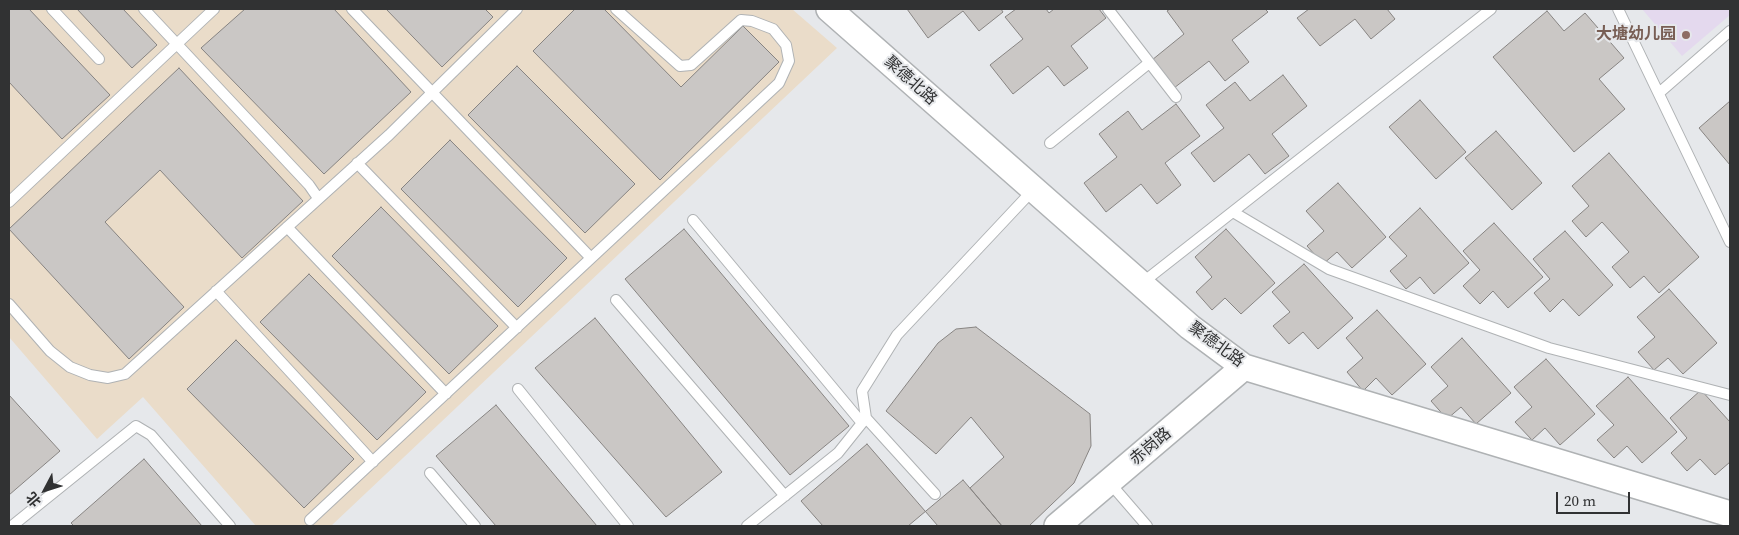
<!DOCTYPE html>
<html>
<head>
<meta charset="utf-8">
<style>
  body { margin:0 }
  #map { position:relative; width:1739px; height:535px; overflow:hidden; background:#e6e8eb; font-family:"Source Serif 4","Noto Sans SC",serif }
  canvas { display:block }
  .frame { position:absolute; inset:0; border:10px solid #313233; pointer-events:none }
  .north { position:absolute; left:20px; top:465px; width:50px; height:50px; -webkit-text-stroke:4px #e6e8eb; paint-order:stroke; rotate:230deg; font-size:14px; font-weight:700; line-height:20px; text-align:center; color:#313233 }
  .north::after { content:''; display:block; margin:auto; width:18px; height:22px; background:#313233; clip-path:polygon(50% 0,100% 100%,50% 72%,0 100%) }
  .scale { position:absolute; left:1556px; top:492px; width:74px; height:22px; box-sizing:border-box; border:2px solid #313233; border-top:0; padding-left:6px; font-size:15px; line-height:18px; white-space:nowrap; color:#313233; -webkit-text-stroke:4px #e6e8eb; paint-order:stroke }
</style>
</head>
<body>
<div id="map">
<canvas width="1739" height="535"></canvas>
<div class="frame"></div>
<div class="north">北</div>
<div class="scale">20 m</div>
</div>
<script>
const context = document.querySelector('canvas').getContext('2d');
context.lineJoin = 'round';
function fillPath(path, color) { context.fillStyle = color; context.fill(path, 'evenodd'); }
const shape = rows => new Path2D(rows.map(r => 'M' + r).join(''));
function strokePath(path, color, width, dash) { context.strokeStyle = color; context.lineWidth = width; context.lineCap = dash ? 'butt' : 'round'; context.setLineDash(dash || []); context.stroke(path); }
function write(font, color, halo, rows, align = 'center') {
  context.font = font + ' "Source Serif 4","Noto Sans SC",serif'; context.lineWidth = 4; context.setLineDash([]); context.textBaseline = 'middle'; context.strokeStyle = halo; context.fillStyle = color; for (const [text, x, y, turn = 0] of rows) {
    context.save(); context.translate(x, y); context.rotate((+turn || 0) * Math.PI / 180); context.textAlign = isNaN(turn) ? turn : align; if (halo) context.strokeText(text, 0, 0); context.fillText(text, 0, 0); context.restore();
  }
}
fillPath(shape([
  [9,9,792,9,837,48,331,526,256,526,143,397,97,439,9,337]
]), '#eadcc9');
fillPath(shape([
  [1642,9,1730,9,1730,15,1682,56]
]), '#e4d9ee');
const building = shape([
  [9,9,29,9,110,95,62,139,9,82,9,9],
  [77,9,123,9,157,45,132,68,77,9],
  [245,9,334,9,411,92,324,174,201,48,245,9],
  [386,9,485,9,493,17,442,67,386,9],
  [575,9,604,9,681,87,743,26,779,62,660,180,533,51,575,9],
  [907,9,1001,9,1003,12,979,31,963,11,928,38,907,9],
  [1016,9,1046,9,1049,13,1054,9,1099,9,1106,18,1071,46,1088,68,1064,86,1048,66,1013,94,990,65,1023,39,1005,17,1016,9],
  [1170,9,1265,9,1268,12,1232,40,1249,62,1225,81,1209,61,1174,88,1152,60,1184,34,1167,11,1170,9],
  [1309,9,1387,9,1395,19,1371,39,1355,19,1320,46,1297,18,1309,9],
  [1547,11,1564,31,1585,13,1624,58,1599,79,1625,109,1574,152,1493,57,1547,11],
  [517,66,635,184,585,233,468,115,517,66],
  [179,68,303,201,242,258,160,170,105,222,184,307,129,359,9,229,179,68],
  [1283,75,1307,106,1272,134,1289,156,1265,174,1249,154,1214,182,1191,153,1224,128,1206,105,1235,82,1250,101,1283,75],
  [1420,100,1466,152,1436,179,1389,127,1420,100],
  [1730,101,1730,165,1699,128,1730,101],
  [1176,104,1200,136,1165,163,1181,185,1157,204,1141,184,1106,212,1084,183,1117,157,1099,134,1128,111,1142,130,1176,104],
  [1496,131,1542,183,1512,210,1465,158,1496,131],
  [450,140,567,258,518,307,401,189,450,140],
  [1609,153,1699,257,1659,293,1644,276,1630,288,1612,267,1629,252,1602,222,1586,237,1572,221,1589,206,1572,186,1609,153],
  [1338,183,1386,237,1352,268,1337,252,1323,264,1307,246,1324,231,1306,211,1338,183],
  [381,207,498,326,449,374,332,256,381,207],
  [1420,208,1469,263,1434,294,1420,277,1406,289,1390,271,1407,256,1389,237,1420,208],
  [1494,223,1543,277,1508,308,1493,291,1480,304,1463,286,1480,270,1463,251,1494,223],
  [684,229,849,426,790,475,625,279,684,229],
  [1226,229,1275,283,1241,314,1225,298,1212,310,1196,292,1212,277,1195,257,1226,229],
  [1565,231,1613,285,1579,316,1563,299,1550,312,1534,293,1550,279,1533,259,1565,231],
  [1304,264,1353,318,1318,349,1303,332,1289,344,1273,326,1290,312,1272,292,1304,264],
  [309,274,426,392,377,440,260,322,309,274],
  [1669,289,1717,343,1683,374,1668,358,1654,370,1638,352,1655,337,1637,317,1669,289],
  [1377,310,1426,364,1392,395,1376,378,1363,391,1347,372,1363,358,1346,338,1377,310],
  [595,318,722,472,666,517,535,368,595,318],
  [976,327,1090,414,1091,446,1074,483,1029,526,1002,526,970,488,1004,457,971,417,936,454,886,411,938,343,956,329,976,327],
  [1462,338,1511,393,1476,424,1461,407,1447,419,1431,401,1448,386,1431,367,1462,338],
  [236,340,354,459,304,508,187,389,236,340],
  [1546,359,1595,414,1560,445,1545,428,1532,440,1515,422,1532,407,1514,387,1546,359],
  [1628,377,1677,432,1642,463,1627,446,1614,458,1597,440,1614,425,1596,406,1628,377],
  [1701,390,1730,422,1730,462,1715,475,1700,459,1687,471,1671,453,1687,438,1670,418,1701,390],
  [9,395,60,451,9,495,9,395],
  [496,405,597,526,496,526,436,456,496,405],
  [867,444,938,526,823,526,801,501,867,444],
  [144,459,202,526,74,526,71,523,144,459],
  [963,480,1002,526,908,526,963,480]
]);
fillPath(building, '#cac7c5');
strokePath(building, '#878482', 1);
const service = shape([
  [52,9,99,59],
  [144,9,309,185,318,198],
  [352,9,591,258],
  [1108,9,1176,97],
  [1618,9,1730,242],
  [1659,93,1730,31],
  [1050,143,1149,63],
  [357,163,517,328],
  [9,202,214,9],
  [1233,212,1329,269,1549,348,1730,395],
  [693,220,862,423],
  [287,227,446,394],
  [1142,283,1491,9],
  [216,291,373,462],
  [616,300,785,496],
  [9,304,50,351,70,367,90,375,108,378,125,374,389,135,517,9],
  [518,389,628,526],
  [866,418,935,494],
  [430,473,475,526],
  [1109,482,1147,526],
  [310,520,779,83,789,61,786,45,773,29,752,21,741,20,691,65,680,66,616,9],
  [12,526,136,426,151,435,230,526],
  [747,526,838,453,866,418,862,391,897,335,1033,190]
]);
const tertiary = shape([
  [829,9,1190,327,1244,367,1730,514],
  [1057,526,1244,367]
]);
strokePath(service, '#afb2b4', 12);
strokePath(tertiary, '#afb2b4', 28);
strokePath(service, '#fff', 10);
strokePath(tertiary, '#fff', 25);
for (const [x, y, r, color] of [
  [1686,35,5,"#8d6e63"]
]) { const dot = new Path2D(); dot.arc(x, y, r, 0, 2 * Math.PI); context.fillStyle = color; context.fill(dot); strokePath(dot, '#e6e8eb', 2); }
write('bold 16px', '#785e54', '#e6e8eb', [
  ["大塘幼儿园",1676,35]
], 'right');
write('16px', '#313233', '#e6e8eb', [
  ["聚德北路",910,81,42],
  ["聚德北路",1216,345,36],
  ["赤岗路",1151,447,-40]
]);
</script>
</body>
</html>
